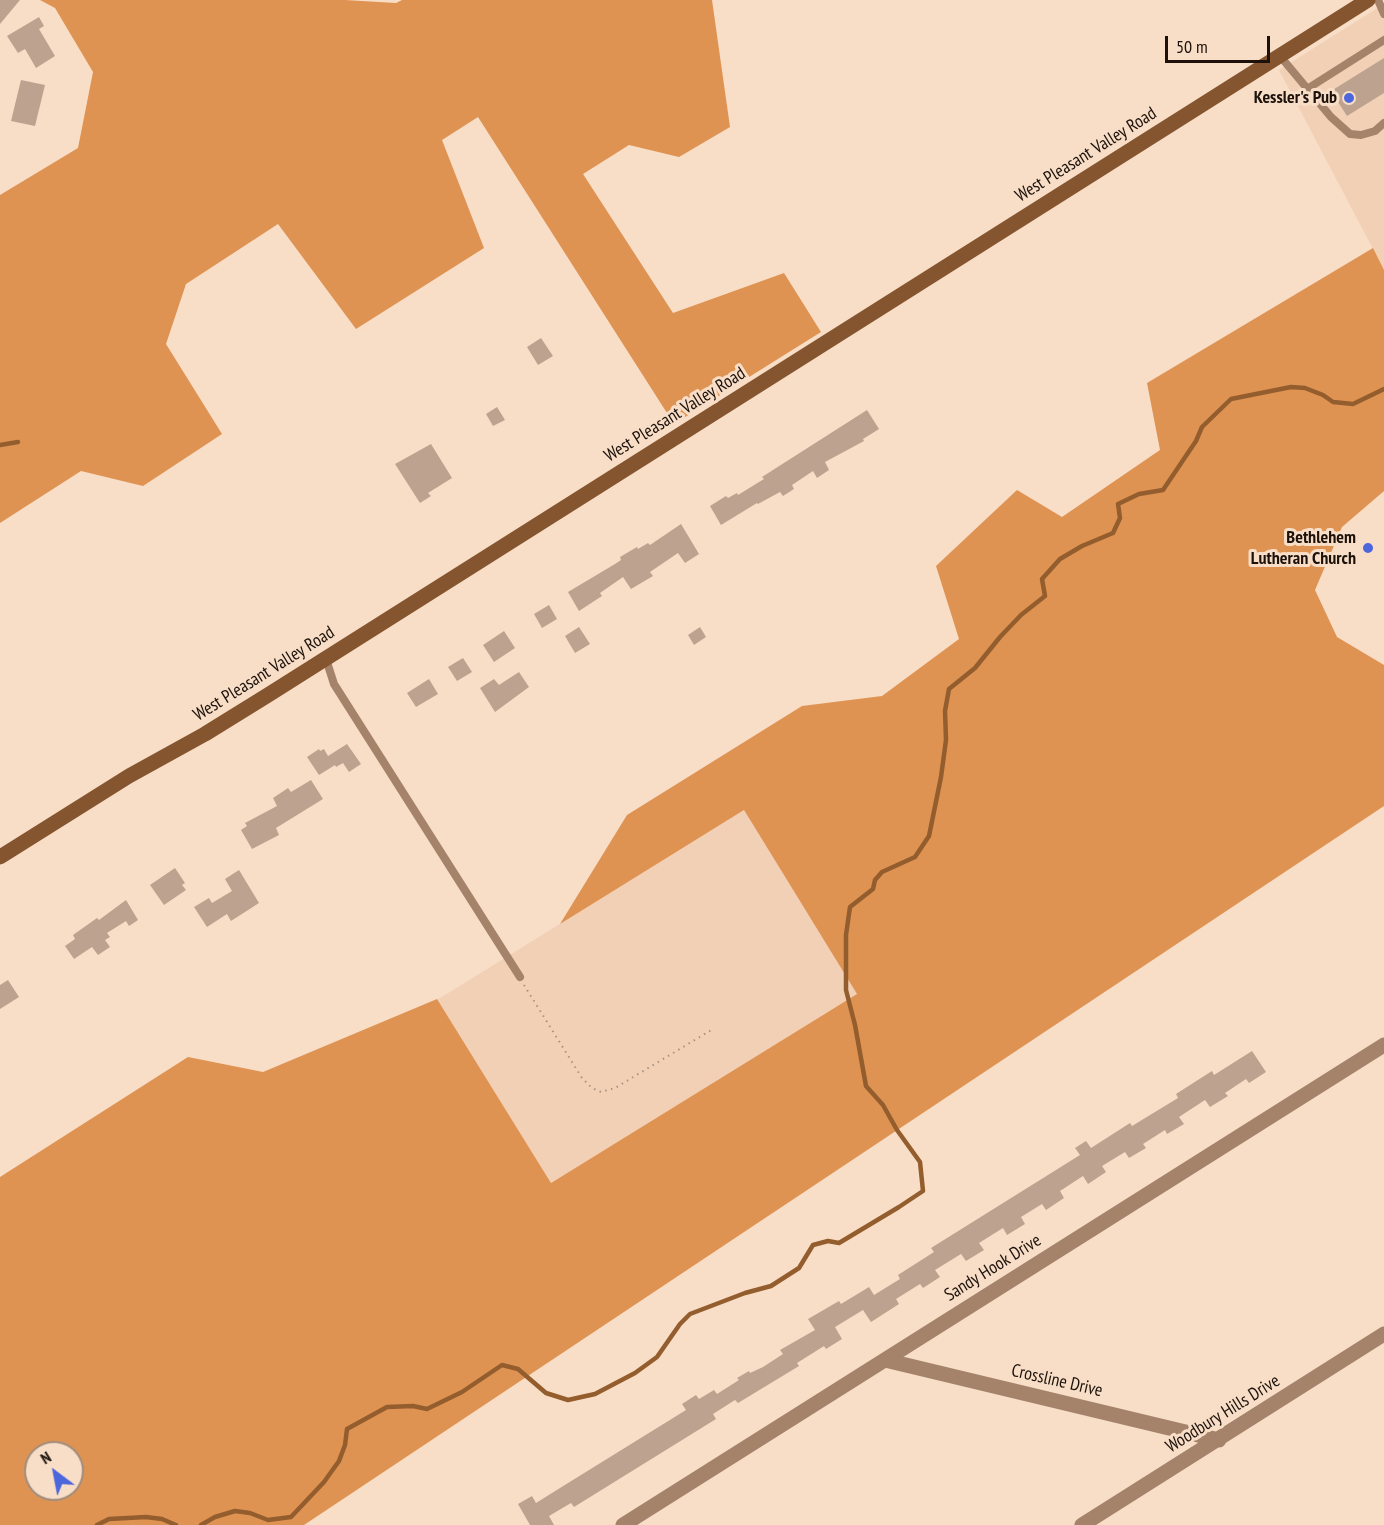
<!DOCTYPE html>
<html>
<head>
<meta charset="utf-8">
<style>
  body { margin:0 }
  #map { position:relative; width:1384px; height:1525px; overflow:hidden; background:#f8ddc7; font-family:"PT Sans Narrow",sans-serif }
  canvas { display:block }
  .north { position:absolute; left:24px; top:1441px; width:60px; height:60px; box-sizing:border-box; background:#f8ddc7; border:2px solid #a08c7c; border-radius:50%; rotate:328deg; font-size:16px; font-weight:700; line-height:24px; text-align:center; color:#1c120b }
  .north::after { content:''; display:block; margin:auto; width:21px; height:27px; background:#4b67db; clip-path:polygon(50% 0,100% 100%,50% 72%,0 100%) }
  .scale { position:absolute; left:1165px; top:36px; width:105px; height:27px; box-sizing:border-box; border:3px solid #1c120b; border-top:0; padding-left:8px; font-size:18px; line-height:21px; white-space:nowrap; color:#1c120b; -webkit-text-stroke:4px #f8ddc7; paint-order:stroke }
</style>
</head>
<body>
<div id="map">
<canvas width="1384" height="1525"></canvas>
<div class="north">N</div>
<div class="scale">50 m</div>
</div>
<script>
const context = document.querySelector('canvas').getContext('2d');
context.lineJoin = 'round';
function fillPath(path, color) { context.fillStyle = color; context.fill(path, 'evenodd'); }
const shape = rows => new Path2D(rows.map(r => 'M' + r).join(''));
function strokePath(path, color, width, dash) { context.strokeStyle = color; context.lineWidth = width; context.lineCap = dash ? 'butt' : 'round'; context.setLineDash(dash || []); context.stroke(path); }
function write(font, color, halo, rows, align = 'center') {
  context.font = font + ' "PT Sans Narrow",sans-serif'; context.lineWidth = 6; context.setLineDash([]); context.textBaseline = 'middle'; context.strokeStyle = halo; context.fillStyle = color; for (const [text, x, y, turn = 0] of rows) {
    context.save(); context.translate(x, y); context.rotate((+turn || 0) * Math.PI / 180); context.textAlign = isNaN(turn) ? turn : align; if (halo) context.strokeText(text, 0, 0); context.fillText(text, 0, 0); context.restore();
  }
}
fillPath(shape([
  [1384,4,1384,270,1279,70],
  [744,810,857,994,551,1183,437,1000]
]), '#f2d0b6');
fillPath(shape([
  [40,0,345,0,396,3,402,0,712,0,730,127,679,157,629,145,583,174,673,313,784,273,821,332,674,424,478,117,442,140,484,248,356,329,278,224,186,284,166,344,222,434,143,486,81,471,0,523,0,195,78,148,93,72,55,8],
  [1373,248,1384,270,1384,491,1342,527,1315,590,1337,637,1384,665,1384,806,304,1525,0,1525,0,1177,188,1057,263,1072,437,999,551,1183,857,994,744,810,560,924,627,815,802,706,882,696,959,639,936,566,1017,490,1062,517,1160,450,1147,383],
  [36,1453,72,1453,72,1489,36,1489]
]), '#df9353');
strokePath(shape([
  [0,445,18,442],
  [97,1525,109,1519,146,1517,162,1519,176,1525],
  [201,1525,215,1517,235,1511,250,1513,268,1520,291,1517,324,1482,339,1461,345,1445,347,1429,387,1407,413,1406,427,1409,462,1392,502,1365,518,1369,546,1393,568,1400,595,1394,635,1373,657,1357,680,1324,690,1314,745,1293,771,1286,799,1268,813,1245,828,1241,839,1243,899,1207,923,1191,920,1162,897,1130,883,1105,866,1086,855,1025,846,990,846,935,850,907,873,889,875,880,882,872,915,857,929,836,941,777,946,740,945,711,949,689,975,668,1000,637,1021,615,1045,596,1042,579,1060,559,1082,546,1113,533,1120,518,1118,504,1139,494,1163,490,1196,441,1202,427,1231,399,1291,387,1305,388,1323,395,1333,402,1353,404,1384,389]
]), '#945d2d', 4.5);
fillPath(shape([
  [0,0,20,0,0,24],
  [39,17,44,26,39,29,55,56,36,68,25,49,18,53,7,36],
  [1384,58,1384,93,1347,116,1331,91],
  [21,80,45,85,35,126,11,121],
  [541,338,553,356,538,365,527,347],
  [497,407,505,420,493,426,486,414],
  [867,410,879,429,863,439,864,441,825,462,829,470,817,478,813,471,792,485,794,489,783,496,780,492,758,504,757,503,721,525,710,506,726,496,728,498,737,493,738,495,764,479,762,477],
  [431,444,452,478,428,493,431,496,420,503,395,464],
  [681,524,699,554,685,563,678,553,650,572,653,576,631,589,623,577,600,593,602,596,579,611,568,592,615,564,621,560,620,557,637,547,638,549,648,543,650,545],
  [549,605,557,619,542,628,534,614],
  [579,627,590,644,575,653,565,636],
  [700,627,706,637,694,645,688,635],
  [504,631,515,648,494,662,483,645],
  [463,658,472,672,457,681,448,667],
  [519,672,529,687,495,712,480,688,494,679,499,685],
  [429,679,438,694,416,707,407,693],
  [347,744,361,764,349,772,343,763,336,767,335,765,319,775,307,757,319,749,320,751,324,749,328,756],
  [311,780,323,799,276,828,279,835,252,849,241,830,247,826,245,823,277,806,273,798,288,788,291,792],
  [175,868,185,883,182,885,186,890,164,905,150,885],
  [239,870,259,903,231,921,227,914,207,927,194,907,209,898,212,903,232,891,225,879],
  [126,900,138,920,129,926,126,921,107,933,110,937,105,940,110,947,98,955,92,947,74,959,65,946,75,939,73,935,97,918,99,920],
  [8,980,19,997,0,1009,0,985],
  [1252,1051,1266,1072,1249,1083,1246,1079,1225,1093,1228,1096,1210,1107,1205,1100,1179,1117,1184,1124,1167,1134,1165,1130,1143,1144,1146,1148,1129,1158,1125,1152,1102,1166,1106,1172,1088,1184,1083,1176,1060,1191,1064,1198,1046,1210,1042,1204,1021,1217,1025,1224,1007,1235,1003,1228,979,1243,984,1250,966,1261,961,1254,935,1270,940,1277,923,1288,920,1284,896,1299,899,1304,871,1322,863,1310,835,1327,842,1339,826,1349,824,1346,797,1363,799,1366,738,1403,735,1400,713,1414,716,1419,574,1507,571,1503,549,1516,554,1525,530,1525,518,1504,532,1496,536,1503,560,1488,686,1410,682,1404,696,1395,699,1399,714,1390,717,1394,739,1380,737,1378,749,1371,750,1373,763,1367,783,1354,780,1350,815,1330,808,1319,839,1301,841,1304,869,1287,874,1295,900,1279,898,1275,934,1252,931,1248,1080,1155,1075,1148,1086,1141,1091,1148,1130,1123,1132,1126,1178,1098,1176,1094,1212,1071,1214,1075]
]), '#bda38f');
strokePath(shape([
  [524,985,582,1078,592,1088,601,1092,615,1088,713,1029]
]), '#a89383', 2, [1.5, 4.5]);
strokePath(shape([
  [1378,0,1384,14],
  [1280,56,1331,117,1350,134,1361,135,1375,131,1384,123],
  [1307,89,1384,40],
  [326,659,334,684,520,977]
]), '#a4836a', 8);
strokePath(shape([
  [885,1360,1219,1440],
  [623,1525,1384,1045],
  [1082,1525,1384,1334]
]), '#a4836a', 15);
strokePath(shape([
  [0,857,129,776,205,734,268,695,1368,0]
]), '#84552e', 15);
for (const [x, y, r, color] of [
  [1349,98,6,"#4b67db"],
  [1368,548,6,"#4b67db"]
]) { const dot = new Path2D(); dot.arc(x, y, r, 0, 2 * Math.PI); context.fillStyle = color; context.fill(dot); strokePath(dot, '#f8ddc7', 2); }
write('bold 18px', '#1c120b', '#f8ddc7', [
  ["Kessler's Pub",1337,98],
  ["Bethlehem",1356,538],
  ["Lutheran Church",1356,559]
], 'right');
write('18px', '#1c120b', '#f8ddc7', [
  ["West Pleasant Valley Road",1086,155,-32],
  ["West Pleasant Valley Road",675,415,-32],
  ["West Pleasant Valley Road",264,674,-32],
  ["Sandy Hook Drive",993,1268,-32],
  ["Crossline Drive",1057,1381,13],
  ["Woodbury Hills Drive",1223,1414,-32]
]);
</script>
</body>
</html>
